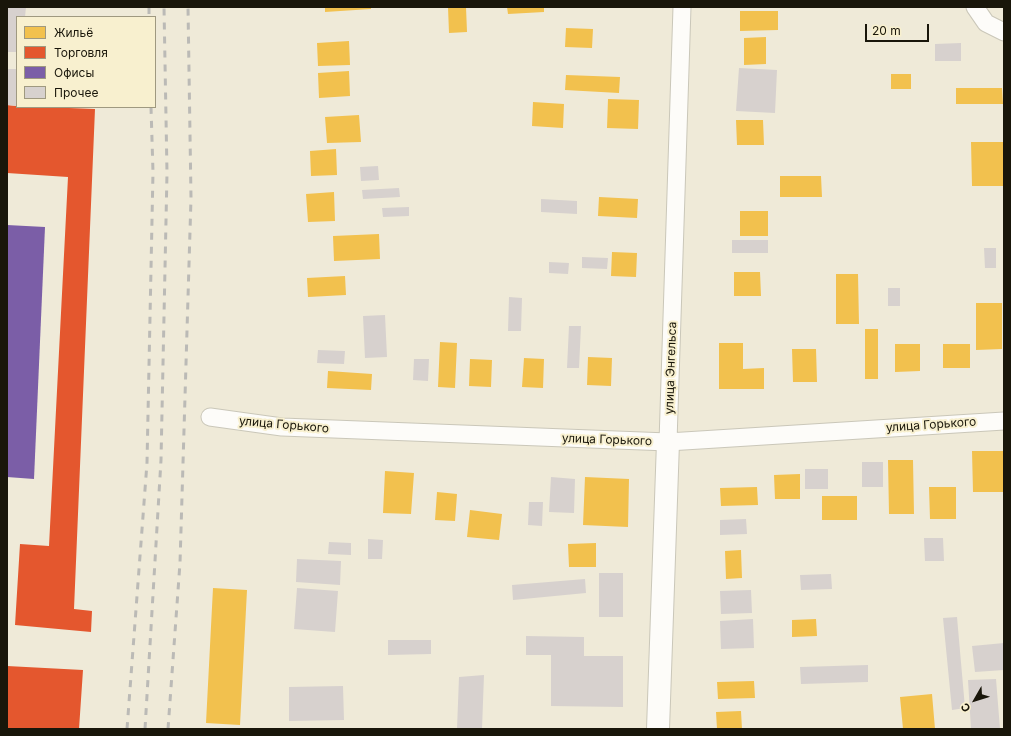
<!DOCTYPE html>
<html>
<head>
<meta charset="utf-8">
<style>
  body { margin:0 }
  #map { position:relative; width:1011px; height:736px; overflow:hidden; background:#efead8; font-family:Inter,sans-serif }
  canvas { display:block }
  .frame { position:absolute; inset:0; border:8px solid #19160a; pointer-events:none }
  .legend { position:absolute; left:16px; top:16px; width:140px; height:92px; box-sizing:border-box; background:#f8f0cf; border:1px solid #9f9980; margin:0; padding:5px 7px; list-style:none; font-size:12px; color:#19160a }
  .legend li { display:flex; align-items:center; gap:8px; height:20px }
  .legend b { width:20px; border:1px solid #9f9980 }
  .north { position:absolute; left:955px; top:680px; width:40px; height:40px; -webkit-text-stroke:3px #f8f0cf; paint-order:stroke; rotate:231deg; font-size:11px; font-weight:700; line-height:16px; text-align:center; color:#19160a }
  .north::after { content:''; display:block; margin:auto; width:14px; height:18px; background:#19160a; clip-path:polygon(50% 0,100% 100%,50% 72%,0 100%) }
  .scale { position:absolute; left:865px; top:24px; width:64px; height:18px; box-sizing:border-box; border:2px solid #19160a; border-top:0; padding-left:5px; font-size:12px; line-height:14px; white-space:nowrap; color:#19160a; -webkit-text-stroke:3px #f8f0cf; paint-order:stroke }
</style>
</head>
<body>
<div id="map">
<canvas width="1011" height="736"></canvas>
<div class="frame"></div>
<ul class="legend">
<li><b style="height:11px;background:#f2c14e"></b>Жильё</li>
<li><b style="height:11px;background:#e4572e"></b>Торговля</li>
<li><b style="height:11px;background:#7b5ea7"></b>Офисы</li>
<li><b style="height:11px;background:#d7d1ce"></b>Прочее</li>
</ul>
<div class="north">С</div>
<div class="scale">20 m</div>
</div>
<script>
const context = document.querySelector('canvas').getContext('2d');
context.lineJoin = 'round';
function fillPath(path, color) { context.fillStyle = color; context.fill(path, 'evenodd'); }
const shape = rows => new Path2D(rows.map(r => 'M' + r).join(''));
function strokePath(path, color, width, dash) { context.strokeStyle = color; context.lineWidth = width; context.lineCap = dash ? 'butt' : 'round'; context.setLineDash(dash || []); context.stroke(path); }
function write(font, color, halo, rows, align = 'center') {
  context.font = font + ' Inter,sans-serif'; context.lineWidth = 4; context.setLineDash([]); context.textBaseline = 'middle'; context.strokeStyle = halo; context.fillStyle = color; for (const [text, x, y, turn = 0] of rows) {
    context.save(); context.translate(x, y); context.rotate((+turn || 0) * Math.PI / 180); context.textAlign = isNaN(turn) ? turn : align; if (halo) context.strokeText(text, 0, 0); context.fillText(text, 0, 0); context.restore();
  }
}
fillPath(shape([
  [325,7,371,7,371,9,325,12],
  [448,7,466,7,467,32,449,33],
  [507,7,544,7,544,12,508,14],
  [740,11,778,11,778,30,740,31],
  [566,28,593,29,592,48,565,47],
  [766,37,766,64,744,65,744,38],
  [349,41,350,65,318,66,317,43],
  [349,71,350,96,319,98,318,73],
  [891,74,911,74,911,89,891,89],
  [566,75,620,77,619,93,565,90],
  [956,88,1002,88,1003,104,956,104],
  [608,99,639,100,638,129,607,128],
  [533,102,564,104,563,128,532,126],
  [359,115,361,142,327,143,325,117],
  [736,120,763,120,764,145,737,145],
  [971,142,1004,142,1004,186,972,186],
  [336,149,337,175,311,176,310,151],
  [780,176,821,176,822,197,780,197],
  [334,192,335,221,308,222,306,194],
  [599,197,638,199,637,218,598,216],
  [740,211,768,211,768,236,740,236],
  [379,234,380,259,334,261,333,236],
  [612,252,637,253,636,277,611,276],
  [734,272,760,272,761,296,734,296],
  [836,274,858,274,859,324,836,324],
  [345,276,346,295,308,297,307,278],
  [976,303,1002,303,1002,349,976,350],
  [865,329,878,329,878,379,865,379],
  [440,342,457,343,455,388,438,387],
  [719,343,743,343,743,369,764,368,764,389,719,389],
  [895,344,920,344,920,371,895,372],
  [943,344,970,344,970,368,943,368],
  [792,349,816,349,817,382,793,382],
  [588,357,612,358,611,386,587,385],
  [524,358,544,359,543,388,522,387],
  [470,359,492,360,491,387,469,386],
  [328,371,372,374,371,390,327,388],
  [972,451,1004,451,1004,492,973,492],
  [888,460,913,460,914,514,889,514],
  [385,471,414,473,411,514,383,513],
  [800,474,800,499,775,499,774,475],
  [585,477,629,479,628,527,583,525],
  [757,487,758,505,721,506,720,488],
  [929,487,956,487,956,519,930,519],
  [437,492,457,494,455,521,435,520],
  [822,496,857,496,857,520,822,520],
  [470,510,502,514,499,540,467,537],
  [596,543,596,567,569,567,568,544],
  [741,550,742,578,726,579,725,551],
  [213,588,247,590,240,725,206,723],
  [816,619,817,636,792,637,792,620],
  [754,681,755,698,718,699,717,682],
  [932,694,935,729,903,729,900,697],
  [741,711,742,729,717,729,716,712]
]), '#f2c14e');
fillPath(shape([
  [7,105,17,106,17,107,43,107,95,109,74,609,92,611,91,632,15,625,20,544,49,546,68,177,7,173],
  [7,666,83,670,79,729,7,729]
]), '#e4572e');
fillPath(shape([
  [7,225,45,227,34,479,7,477]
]), '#7b5ea7');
fillPath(shape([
  [7,7,26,7,25,17,17,17,17,52,7,52],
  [961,43,961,61,935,61,935,44],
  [739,68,777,70,775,113,736,111],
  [7,69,17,69,17,106,7,105],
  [378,166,379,180,361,181,360,167],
  [399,188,400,197,363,199,362,190],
  [541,199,577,201,577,214,541,212],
  [409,207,409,216,383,217,382,208],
  [732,240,768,240,768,253,732,253],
  [984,248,996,248,996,268,985,268],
  [582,257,608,258,607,269,582,268],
  [549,262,569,263,568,274,549,273],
  [888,288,900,288,900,306,888,306],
  [509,297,522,298,521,331,508,331],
  [385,315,387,357,365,358,363,316],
  [569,326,581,326,579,368,567,368],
  [318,350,345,351,344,364,317,363],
  [414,359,429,359,428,381,413,380],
  [862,462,883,462,883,487,862,487],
  [805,469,828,469,828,489,805,489],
  [551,477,575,479,574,513,549,512],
  [529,502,543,502,542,526,528,525],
  [746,519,747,534,720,535,720,520],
  [924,538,943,538,944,561,925,561],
  [368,539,383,540,382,559,368,559],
  [329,542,351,543,351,555,328,554],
  [297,559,341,561,340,585,296,582],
  [599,573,623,573,623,617,599,617],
  [831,574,832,589,801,590,800,575],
  [585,579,586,593,513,600,512,585],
  [297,588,338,591,335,632,294,629],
  [751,590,752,613,721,614,720,591],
  [957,617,965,708,952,710,943,618],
  [753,619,754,648,721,649,720,621],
  [526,636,584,637,584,656,623,656,623,707,551,706,551,655,526,655],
  [388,640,431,640,431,654,388,655],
  [1004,643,1004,670,975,672,972,646],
  [868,665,868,682,801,684,800,667],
  [484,675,482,729,457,729,459,677],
  [996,679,1000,729,971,729,968,680],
  [343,686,344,720,289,721,289,687]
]), '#d7d1ce');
const minor = shape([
  [975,7,986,23,1004,32],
  [210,417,282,427,668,442,1004,421],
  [668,442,682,7]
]);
const tertiary = shape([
  [658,729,668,442]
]);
strokePath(minor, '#cac7b9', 19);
strokePath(tertiary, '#cac7b9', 24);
strokePath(minor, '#fdfcf9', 17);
strokePath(tertiary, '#fdfcf9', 22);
strokePath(shape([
  [149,7,149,17],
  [127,729,147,463,153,172,151,107],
  [145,729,161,460,167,173,164,7],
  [168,729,180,563,191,198,188,7]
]), '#bbbab6', 3, [7, 7]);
write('12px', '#19160a', '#f8f0cf', [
  ["улица Энгельса",671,368,-88],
  ["улица Горького",284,425,5],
  ["улица Горького",931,425,-4],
  ["улица Горького",607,440,2]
]);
</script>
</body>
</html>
